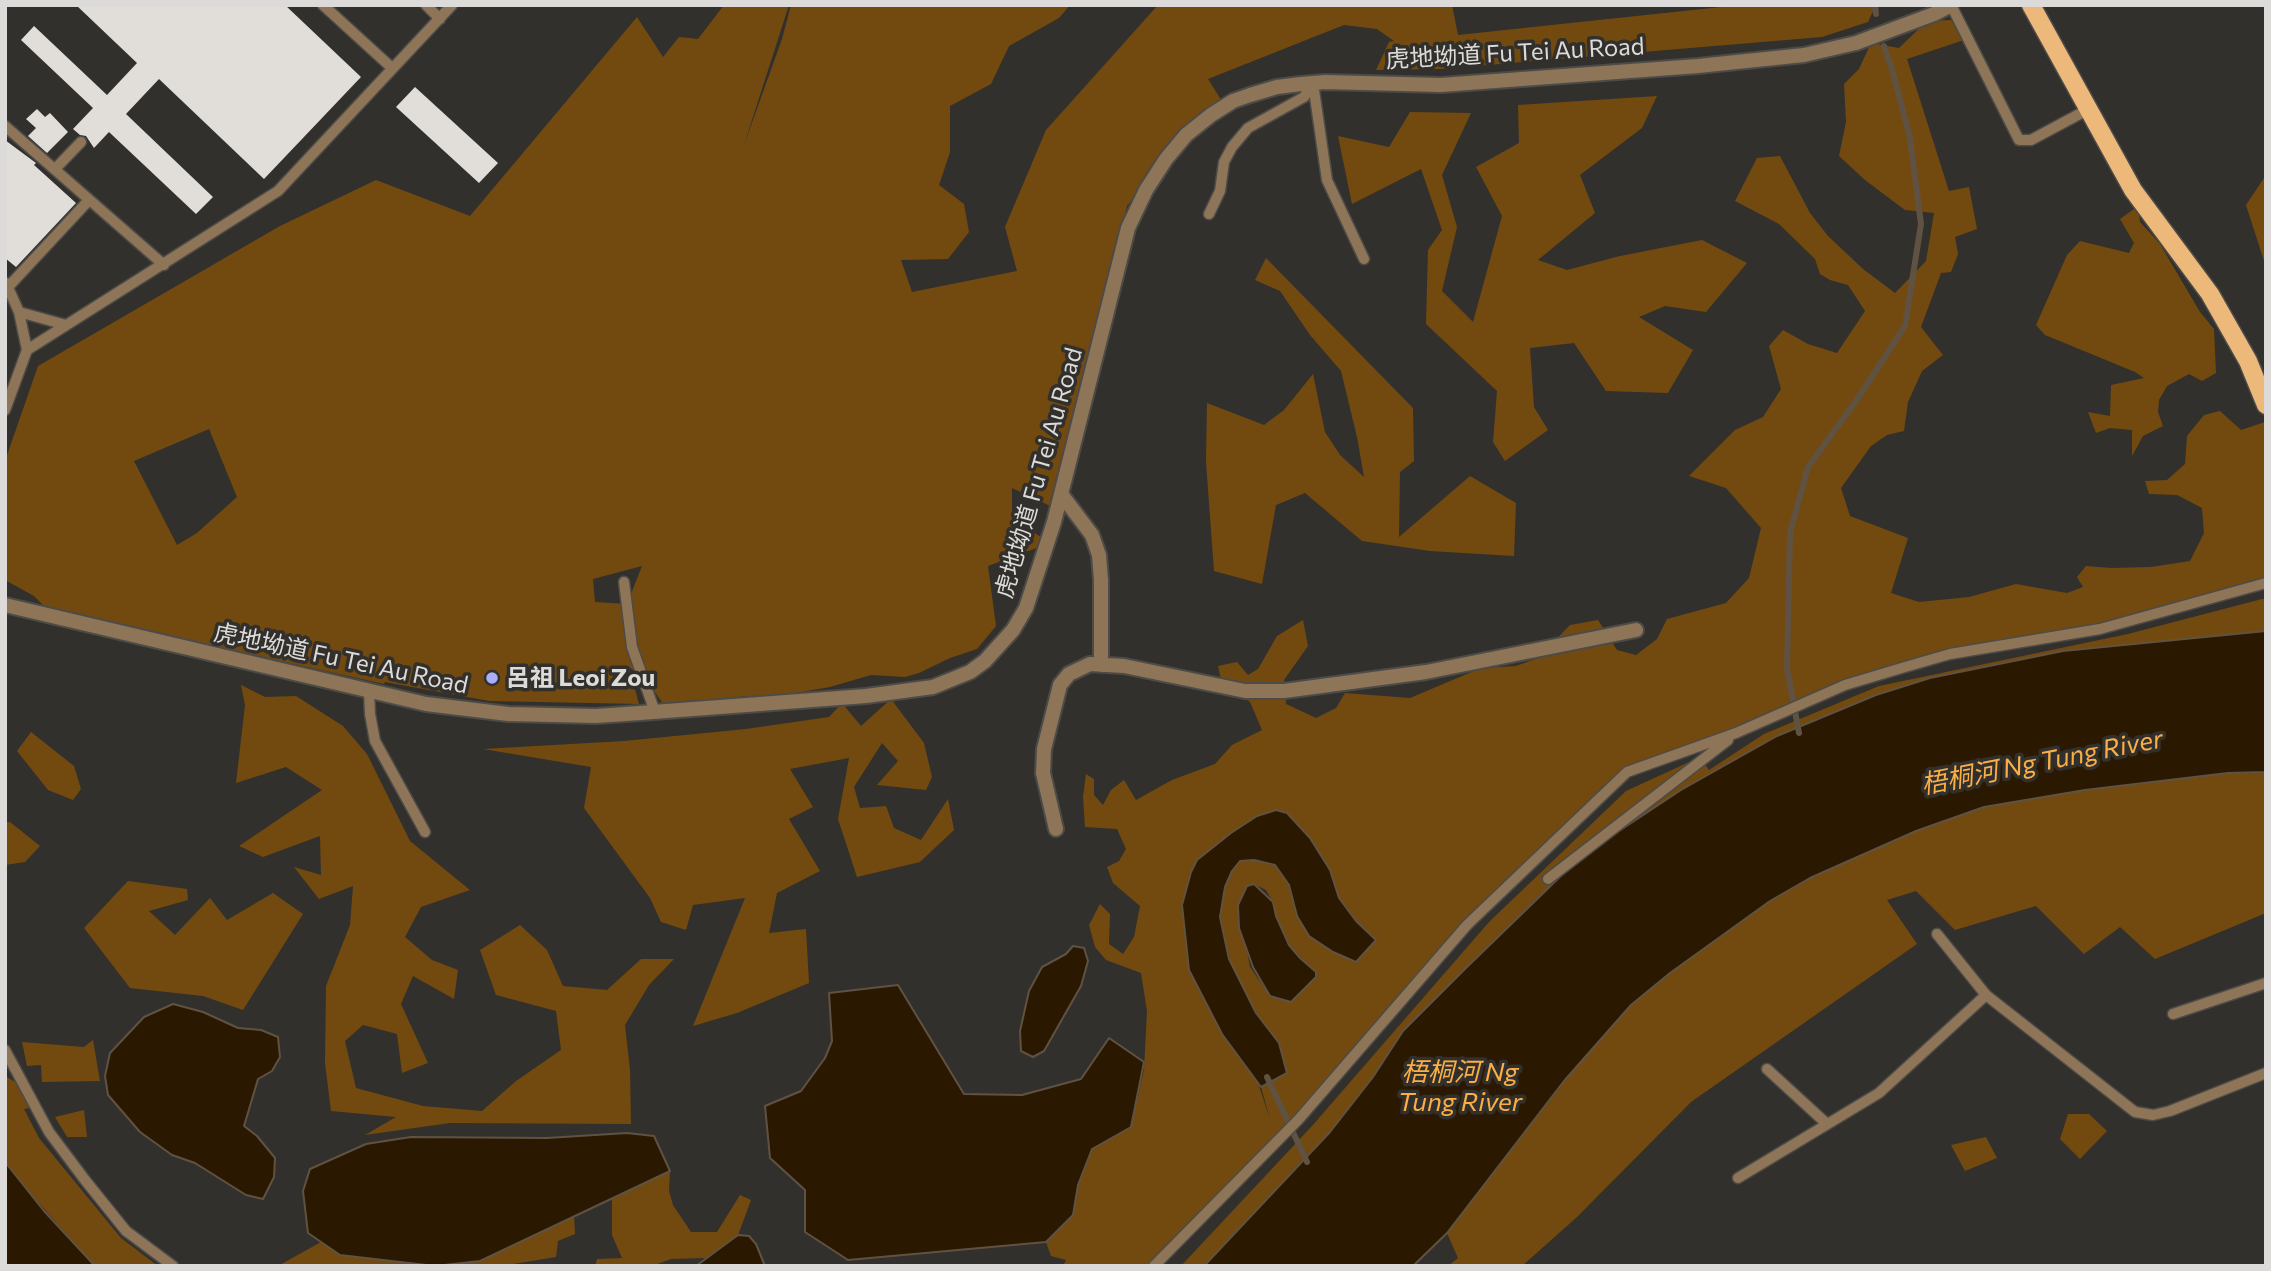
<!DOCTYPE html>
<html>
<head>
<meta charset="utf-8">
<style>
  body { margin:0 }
  #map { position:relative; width:2271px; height:1271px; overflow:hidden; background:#32302c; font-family:Commissioner,sans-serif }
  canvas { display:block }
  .frame { position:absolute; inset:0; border:7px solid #dddbd9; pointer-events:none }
</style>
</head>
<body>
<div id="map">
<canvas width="2271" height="1271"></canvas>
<div class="frame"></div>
</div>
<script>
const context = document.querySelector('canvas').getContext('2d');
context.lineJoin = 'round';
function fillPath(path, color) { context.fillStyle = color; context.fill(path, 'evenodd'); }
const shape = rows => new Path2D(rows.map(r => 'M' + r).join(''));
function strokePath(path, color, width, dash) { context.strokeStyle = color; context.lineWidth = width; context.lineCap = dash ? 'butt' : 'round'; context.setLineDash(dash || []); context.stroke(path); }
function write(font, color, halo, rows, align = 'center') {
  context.font = font + ' Commissioner,"Noto Sans SC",sans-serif'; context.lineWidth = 7; context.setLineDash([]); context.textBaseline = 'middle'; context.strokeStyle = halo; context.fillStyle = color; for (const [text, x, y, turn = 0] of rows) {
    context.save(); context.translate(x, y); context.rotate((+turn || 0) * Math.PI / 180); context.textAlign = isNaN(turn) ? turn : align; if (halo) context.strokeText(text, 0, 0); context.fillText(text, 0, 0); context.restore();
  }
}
fillPath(shape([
  [724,5,789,5,744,145,782,39,791,5,1070,5,1059,18,1009,46,991,84,950,106,950,152,939,185,964,204,969,232,948,259,901,260,912,292,1017,271,1005,227,1046,130,1158,5,1452,5,1458,35,1740,5,1882,5,1875,7,1868,22,1822,37,1440,69,1376,70,1389,42,1394,41,1377,29,1344,25,1208,79,1225,106,1183,132,1127,206,1078,423,1065,513,1012,488,1012,518,1050,543,988,566,996,626,977,649,950,658,919,673,905,677,871,675,830,687,778,696,742,696,730,708,663,704,649,683,629,667,639,704,489,701,385,682,384,684,47,609,34,596,5,580,5,461,38,366,280,226,376,180,470,216,637,17,663,57,679,37,698,39],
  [209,429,237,497,197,533,177,545,134,461],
  [642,566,627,604,595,602,593,579],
  [1951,20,1964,40,1907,59,1949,191,1969,187,1977,229,1955,237,1958,254,1951,272,1941,273,1921,327,1943,355,1922,371,1908,402,1904,431,1887,435,1871,446,1841,488,1850,516,1908,538,1891,593,1919,602,1969,597,2016,584,2067,593,2083,587,2077,577,2086,566,2111,568,2151,567,2190,561,2204,533,2202,508,2177,495,2149,494,2145,481,2167,480,2185,464,2187,436,2204,415,2220,411,2241,430,2265,422,2266,424,2266,583,2160,613,1905,667,1740,725,1627,772,1418,982,1299,1119,1154,1266,1063,1266,1066,1260,1051,1256,1046,1242,1070,1212,1079,1180,1092,1149,1131,1127,1144,1070,1147,1011,1141,973,1106,960,1095,947,1089,925,1100,904,1110,914,1109,944,1123,954,1134,937,1140,906,1113,883,1107,867,1119,861,1126,849,1117,829,1085,827,1083,797,1086,774,1094,779,1094,795,1103,805,1111,790,1124,780,1136,800,1172,780,1215,764,1232,745,1262,730,1250,702,1221,680,1218,666,1237,662,1248,675,1258,669,1277,636,1303,620,1308,646,1284,680,1286,704,1316,718,1336,708,1345,693,1410,698,1481,668,1516,666,1538,658,1570,625,1598,620,1617,650,1636,655,1657,639,1667,619,1726,603,1749,578,1761,528,1726,488,1689,476,1735,430,1763,417,1781,389,1769,346,1783,330,1808,344,1837,353,1865,311,1848,285,1830,280,1820,274,1815,259,1779,224,1735,201,1757,158,1780,156,1810,213,1828,236,1863,269,1895,293,1926,261,1934,213,1905,210,1865,180,1839,156,1846,122,1844,84,1859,69,1871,43,1899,48,1927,21],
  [1310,838,1330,870,1339,898,1356,921,1275,865,1251,860,1240,861,1227,873,1218,920,1232,966,1286,1070,1261,1087,1270,1119,1257,1080,1197,861],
  [1254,884,1266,890,1273,902,1276,916,1289,945,1313,970,1314,979,1270,996,1250,967,1238,905],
  [1657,96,1642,128,1580,175,1595,213,1538,260,1567,270,1620,256,1702,240,1747,263,1706,312,1665,306,1639,317,1693,350,1668,393,1606,391,1574,343,1530,348,1534,407,1548,430,1505,461,1493,442,1497,391,1426,324,1428,250,1442,230,1421,169,1352,204,1338,136,1389,147,1410,112,1471,113,1442,175,1457,227,1442,291,1473,322,1502,216,1476,167,1519,143,1518,105],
  [2266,175,2266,267,2246,205],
  [2138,206,2140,222,2160,244,2200,312,2214,329,2216,373,2202,381,2189,374,2167,386,2159,400,2158,412,2163,426,2143,436,2132,456,2132,430,2110,428,2096,433,2088,412,2110,416,2111,385,2144,378,2135,372,2045,335,2036,325,2067,255,2080,241,2129,253,2134,243,2120,219],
  [1266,258,1413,408,1414,461,1400,472,1399,537,1470,476,1516,503,1514,556,1430,551,1362,541,1305,493,1276,505,1262,584,1214,571,1206,462,1207,403,1264,425,1284,410,1313,374,1325,432,1340,455,1364,477,1357,437,1341,371,1310,335,1280,291,1255,280],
  [2262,599,2266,599,2266,631,2063,651,1930,678,1876,695,1777,736,1681,790,1606,839,1540,895,1403,1031,1373,1077,1330,1132,1304,1158,1228,1242,1204,1266,1181,1266,1312,1126,1489,922,1626,791,1700,757,1709,770,1764,734,1879,686,2128,634],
  [241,685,265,697,296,696,343,726,367,754,410,841,470,890,421,907,405,937,432,960,458,970,454,999,413,976,401,1004,428,1063,402,1073,397,1034,363,1025,345,1041,356,1088,423,1106,482,1111,516,1081,561,1050,556,1011,496,995,480,950,520,925,547,950,563,986,607,990,641,959,674,959,649,985,625,1025,630,1070,631,1124,450,1123,365,1135,396,1117,331,1111,325,1063,326,986,350,925,353,886,319,899,294,867,321,875,320,836,263,857,239,846,322,790,286,767,236,783,245,705],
  [891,699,924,743,932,777,926,790,877,785,898,761,882,743,854,787,860,808,886,806,894,828,921,840,948,799,954,830,920,862,857,877,838,819,849,758,790,769,813,807,789,819,820,871,777,893,769,933,806,929,809,983,737,1013,693,1026,745,898,693,905,686,930,661,922,650,898,584,808,591,767,483,749,624,741,746,729,829,717,842,703,861,726],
  [31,732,74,766,81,789,73,800,48,790,17,751],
  [2266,772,2266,913,2155,959,2120,927,2084,954,2036,906,1955,930,1916,891,1887,900,1917,944,1691,1102,1577,1217,1522,1266,1448,1266,1458,1258,1447,1233,1593,1045,1631,1005,1670,973,1770,901,1810,878,1916,831,1984,807,2085,790,2228,773],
  [5,822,10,822,40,846,25,862,5,865],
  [128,881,187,889,188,900,149,911,175,935,210,898,227,920,273,893,303,914,243,1010,203,996,130,988,84,928],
  [93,1040,100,1081,42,1082,41,1065,27,1066,22,1042,84,1047],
  [5,1076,17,1083,30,1108,24,1109,39,1138,121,1238,158,1266,95,1266,21,1183,5,1162],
  [84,1110,87,1137,67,1137,55,1117],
  [2068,1114,2089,1114,2107,1131,2080,1159,2060,1139],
  [1986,1137,1997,1158,1965,1171,1951,1145],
  [670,1171,669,1191,673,1205,691,1232,717,1232,740,1195,751,1200,738,1235,706,1258,671,1259,652,1266,595,1266,597,1259,622,1258,612,1235,612,1199],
  [574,1216,575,1234,558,1241,556,1257,501,1266,278,1266,321,1242,340,1255,388,1261,486,1258]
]), '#724a0f');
const water = shape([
  [2266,631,2266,772,2228,773,2085,790,1984,807,1916,831,1810,878,1770,901,1670,973,1631,1005,1564,1081,1447,1233,1413,1266,1204,1266,1330,1132,1373,1077,1403,1031,1466,968,1566,871,1607,839,1681,790,1777,736,1876,695,1930,678,2063,651,2266,631],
  [1276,810,1287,813,1310,838,1330,870,1339,898,1356,921,1376,940,1356,962,1333,952,1309,936,1297,916,1289,885,1275,865,1254,860,1240,861,1232,871,1225,887,1220,917,1229,959,1256,1013,1279,1043,1287,1073,1261,1087,1222,1034,1189,970,1182,905,1191,872,1197,860,1231,833,1257,816,1276,810],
  [1254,884,1273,902,1276,916,1289,945,1300,958,1316,972,1316,977,1291,1002,1270,996,1253,967,1239,928,1238,905,1247,886,1254,884],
  [1073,946,1084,948,1088,961,1081,986,1044,1051,1033,1057,1021,1051,1020,1031,1029,991,1042,967,1066,954,1073,946],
  [898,985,964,1094,1022,1095,1081,1079,1109,1038,1144,1062,1131,1127,1092,1149,1078,1185,1073,1215,1046,1242,848,1260,805,1232,805,1190,770,1158,765,1106,801,1091,825,1058,832,1041,829,993,898,985],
  [173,1004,203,1012,238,1028,261,1030,278,1037,280,1057,272,1071,258,1079,244,1126,257,1136,275,1158,274,1177,263,1199,246,1195,195,1163,172,1155,140,1132,108,1095,105,1076,110,1053,144,1017,173,1004],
  [627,1133,654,1136,670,1171,480,1261,435,1266,340,1255,308,1233,303,1191,310,1169,366,1144,411,1137,547,1138,627,1133],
  [5,1162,44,1211,95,1266,5,1266,5,1162],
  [738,1235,749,1236,756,1244,765,1266,696,1266,738,1235]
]);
fillPath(water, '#2a1801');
strokePath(water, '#605242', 2);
strokePath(shape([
  [1875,5,1876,14],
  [1799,733,1787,668,1790,533,1808,467,1856,401,1905,326,1921,224,1910,138,1893,73,1884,46],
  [1267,1077,1307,1162]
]), '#605242', 6);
fillPath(shape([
  [76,5,285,5,361,77,264,179,159,79,126,114,213,197,196,214,109,132,94,148,86,136,80,135,73,129,93,108,21,40,34,26,107,95,137,63],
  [415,87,498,163,479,183,396,107],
  [37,109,45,117,50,113,68,132,47,153,28,136,36,128,26,119],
  [5,140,36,163,34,165,76,203,16,267,5,258]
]), '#e1deda');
const service = shape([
  [323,5,392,68],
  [426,5,440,19],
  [1951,5,2019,140,2031,140,2087,110],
  [1313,83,1327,180,1364,259],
  [5,126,164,265],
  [55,169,81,142],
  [1209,214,1220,191,1224,162,1232,147,1248,128,1304,97,1313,83],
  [6,283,19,312,27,350],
  [9,286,89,200],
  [19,312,66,325],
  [5,410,27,350,278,191,452,5],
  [624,582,632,647,655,712],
  [369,692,370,714,375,741,425,832],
  [1548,879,1728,740],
  [1937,934,1986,995,2135,1112,2153,1115,2170,1111,2266,1073],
  [2173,1014,2266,983],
  [5,1050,49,1132,85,1180,126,1231,173,1266],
  [1767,1069,1827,1124],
  [1738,1178,1879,1093,1986,995],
  [1154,1266,1299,1119,1467,925,1627,772,1736,733,1845,685,1905,667,1950,654,2100,629,2266,583]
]);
const minor = shape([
  [1061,494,1092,535,1099,555,1101,580,1101,665],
  [5,605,426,704,508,714,596,716,640,713,866,696,933,687,970,672,985,661,1013,630,1026,608,1054,522,1128,228,1146,190,1166,159,1186,135,1211,115,1233,101,1250,95,1277,87,1301,84,1325,82,1441,85,1698,66,1804,55,1856,43,1934,14,1951,5],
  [1056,829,1043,773,1044,749,1060,685,1069,674,1090,664,1124,666,1245,691,1284,691,1426,672,1636,630]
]);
const primary = shape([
  [2031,5,2133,190,2210,294,2248,361,2266,405]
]);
strokePath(service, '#4d4b48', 13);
strokePath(minor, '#4d4b48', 18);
strokePath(primary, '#4d4b48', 21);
strokePath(service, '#8e7557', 10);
strokePath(minor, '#8e7557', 14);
strokePath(primary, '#edb97a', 18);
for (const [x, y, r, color] of [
  [492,678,7,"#abaffb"]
]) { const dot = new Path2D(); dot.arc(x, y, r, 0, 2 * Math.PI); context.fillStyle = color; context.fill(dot); strokePath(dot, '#32302c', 2.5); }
write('24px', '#dddbd9', '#32302c', [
  ["虎地坳道 Fu Tei Au Road",1515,53,-3],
  ["虎地坳道 Fu Tei Au Road",1039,473,-74],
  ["虎地坳道 Fu Tei Au Road",341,659,12]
]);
write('bold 24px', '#dddbd9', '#32302c', [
  ["呂祖 Leoi Zou",506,678]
], 'left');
write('italic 26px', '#fbae44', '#32302c', [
  ["梧桐河 Ng Tung River",2042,762,-11],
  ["梧桐河 Ng",1460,1072],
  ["Tung River",1460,1102]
]);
</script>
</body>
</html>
